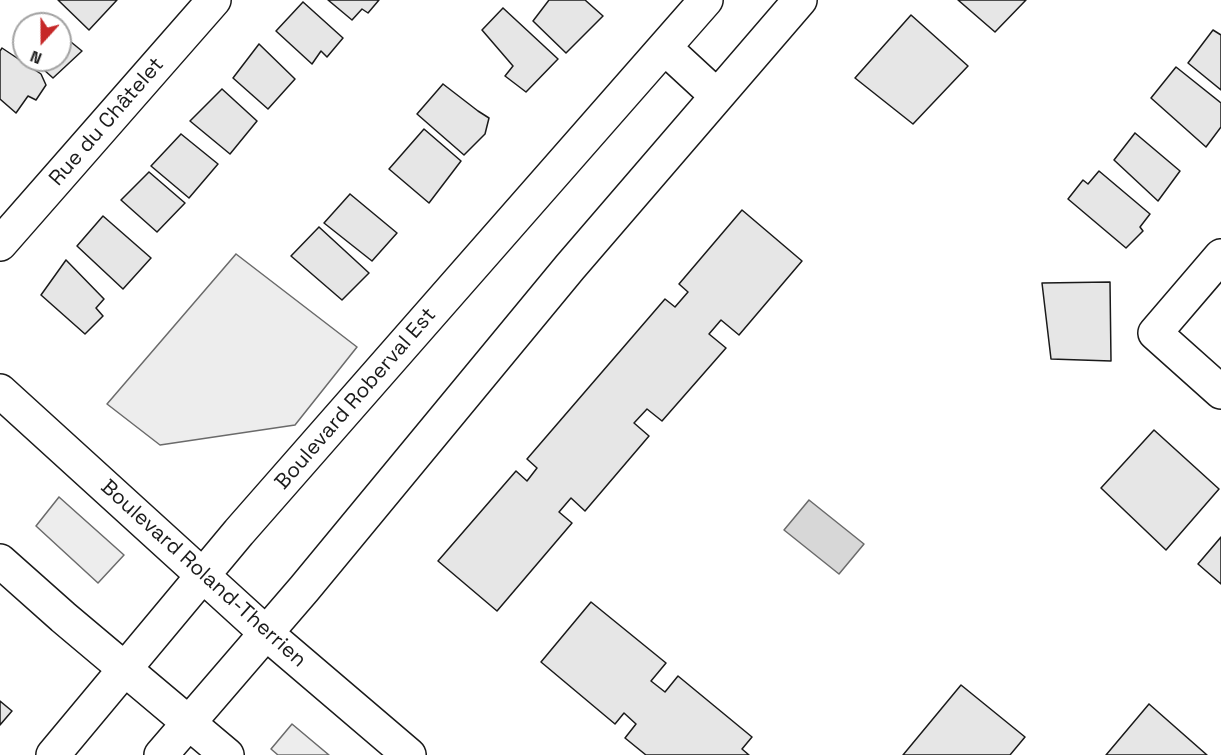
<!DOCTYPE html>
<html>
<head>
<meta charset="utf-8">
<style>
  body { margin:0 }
  #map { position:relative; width:1221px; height:755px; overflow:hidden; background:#fff; font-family:"Space Grotesk",sans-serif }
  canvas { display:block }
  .north { position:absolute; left:12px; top:12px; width:60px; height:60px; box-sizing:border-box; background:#fff; border:2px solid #a3a3a3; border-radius:50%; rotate:201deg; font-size:16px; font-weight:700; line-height:24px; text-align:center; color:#1a1a1a }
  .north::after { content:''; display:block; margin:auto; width:21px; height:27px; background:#c62828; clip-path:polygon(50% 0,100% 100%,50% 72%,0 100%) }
</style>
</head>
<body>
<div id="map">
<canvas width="1221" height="755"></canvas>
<div class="north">N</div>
</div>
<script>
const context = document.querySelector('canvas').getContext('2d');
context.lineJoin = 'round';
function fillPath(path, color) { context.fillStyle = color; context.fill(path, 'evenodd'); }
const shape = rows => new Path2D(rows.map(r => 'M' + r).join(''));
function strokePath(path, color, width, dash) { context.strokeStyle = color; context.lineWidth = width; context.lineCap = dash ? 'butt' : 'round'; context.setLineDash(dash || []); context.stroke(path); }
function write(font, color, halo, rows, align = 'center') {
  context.font = font + ' "Space Grotesk",sans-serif'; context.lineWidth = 4.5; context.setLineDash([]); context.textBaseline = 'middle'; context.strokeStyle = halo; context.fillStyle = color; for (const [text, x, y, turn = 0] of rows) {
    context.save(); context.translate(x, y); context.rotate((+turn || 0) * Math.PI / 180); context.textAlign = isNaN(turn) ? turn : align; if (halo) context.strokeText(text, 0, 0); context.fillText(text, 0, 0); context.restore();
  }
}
const green = shape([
  [236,254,357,347,295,425,160,445,107,404,236,254],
  [59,497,124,555,98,583,36,526,59,497],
  [292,724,329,755,278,755,271,749,292,724]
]);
fillPath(green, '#ededed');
strokePath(green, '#6a6a6a', 1.5);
const water = shape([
  [809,500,864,544,839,574,784,530,809,500]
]);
fillPath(water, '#d7d7d7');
strokePath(water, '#6a6a6a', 1.5);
const building = shape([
  [58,0,117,0,89,30,58,0],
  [328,0,379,0,368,13,362,9,352,20,328,0],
  [549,0,585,0,603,16,566,53,533,21,549,0],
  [958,0,1026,0,995,32,958,0],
  [303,2,343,38,327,57,321,51,312,64,276,31,303,2],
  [503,8,558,59,526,92,505,76,513,66,482,30,503,8],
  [911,15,968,66,913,124,855,78,911,15],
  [1213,30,1221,35,1221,90,1188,63,1213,30],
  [60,33,82,51,53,78,33,60,60,60,60,33],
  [259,44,295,79,268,109,233,78,259,44],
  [2,48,41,74,46,85,36,100,28,96,16,113,0,99,0,51,2,48],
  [1176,67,1221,103,1221,127,1206,147,1151,98,1176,67],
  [443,84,478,111,489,118,485,134,464,155,417,114,443,84],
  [222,89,257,121,230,154,190,121,222,89],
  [424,129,461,161,429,203,389,169,424,129],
  [1135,133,1180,171,1158,201,1114,160,1135,133],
  [181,134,218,164,189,198,151,166,181,134],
  [1099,171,1150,214,1140,227,1143,231,1126,248,1068,199,1083,180,1088,184,1099,171],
  [149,172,185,203,157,232,121,200,149,172],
  [350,194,397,233,372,261,324,223,350,194],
  [742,210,802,261,739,335,721,320,709,334,726,348,662,421,647,409,634,423,649,436,585,511,571,498,559,512,572,523,497,611,438,561,516,471,527,481,537,468,527,459,665,299,675,307,688,292,679,284,742,210],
  [103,216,151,258,123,289,77,246,103,216],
  [319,227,369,273,342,300,291,256,319,227],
  [66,260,104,299,96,308,103,316,85,334,41,295,66,260],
  [1110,282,1111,361,1051,359,1042,283,1110,282],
  [1154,430,1219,489,1166,550,1101,488,1154,430],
  [1221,537,1221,584,1198,564,1221,537],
  [591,602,666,663,651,681,665,692,678,676,752,737,742,749,749,755,646,755,625,738,636,724,624,713,615,724,541,662,591,602],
  [961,685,1025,737,1010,755,903,755,961,685],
  [0,701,12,711,0,725,0,701],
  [1149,704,1207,755,1106,755,1149,704]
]);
fillPath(building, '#e6e6e6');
strokePath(building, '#1a1a1a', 1.5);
const street = shape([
  [0,244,214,0],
  [1221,256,1155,333,1221,392]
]);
const secondary = shape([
  [665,48,717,96],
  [0,391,266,633,409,755],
  [0,561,63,617,227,755],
  [53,755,239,532,706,0],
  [161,755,304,589,570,267,800,0]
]);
strokePath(street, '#1a1a1a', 36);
strokePath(secondary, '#1a1a1a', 36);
strokePath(street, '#fff', 33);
strokePath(secondary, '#fff', 33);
write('21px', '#1a1a1a', '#fff', [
  ["Rue du Châtelet",107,122,-49],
  ["Boulevard Roberval Est",356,399,-49],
  ["Boulevard Roland-Therrien",203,574,42]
]);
</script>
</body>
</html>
